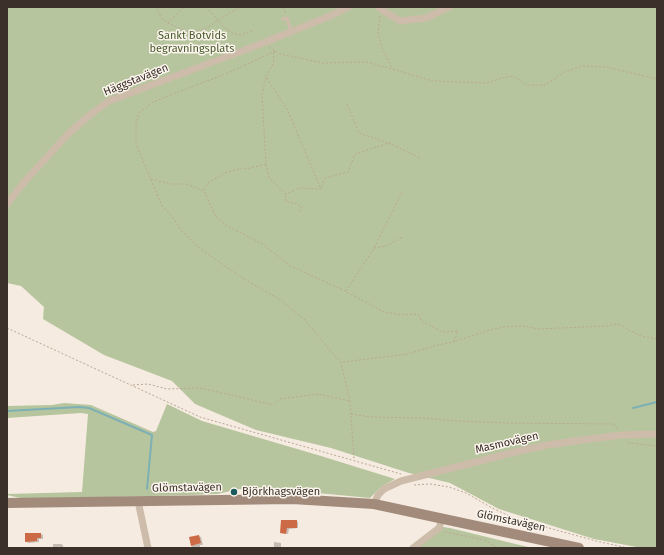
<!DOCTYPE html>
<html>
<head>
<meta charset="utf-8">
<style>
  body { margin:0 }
  #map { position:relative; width:664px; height:555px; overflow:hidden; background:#f5ebe0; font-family:"Fira Sans",sans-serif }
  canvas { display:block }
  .frame { position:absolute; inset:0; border:8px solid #3b302a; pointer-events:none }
</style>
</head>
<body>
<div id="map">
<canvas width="664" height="555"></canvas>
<div class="frame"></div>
</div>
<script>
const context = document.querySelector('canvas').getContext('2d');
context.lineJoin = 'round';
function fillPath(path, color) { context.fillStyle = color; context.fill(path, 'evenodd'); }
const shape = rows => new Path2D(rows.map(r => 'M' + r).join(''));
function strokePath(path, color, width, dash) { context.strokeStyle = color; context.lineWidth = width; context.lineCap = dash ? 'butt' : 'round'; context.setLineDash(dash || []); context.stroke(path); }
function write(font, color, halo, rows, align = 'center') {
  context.font = font + ' "Fira Sans",sans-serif'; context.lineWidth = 3; context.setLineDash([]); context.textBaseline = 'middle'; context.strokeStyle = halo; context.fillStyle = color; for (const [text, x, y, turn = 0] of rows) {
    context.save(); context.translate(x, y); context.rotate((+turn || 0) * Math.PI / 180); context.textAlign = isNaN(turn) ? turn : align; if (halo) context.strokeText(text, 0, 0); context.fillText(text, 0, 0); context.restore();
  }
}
fillPath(shape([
  [7,7,657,7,657,548,642,548,594,539,499,509,450,483,409,473,331,448,256,430,195,404,172,381,104,355,43,319,44,307,21,286,7,283],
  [64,403,91,405,153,432,156,431,167,404,202,421,321,456,395,479,381,487,370,498,307,492,272,494,240,489,217,494,189,495,73,498,20,498,7,495,7,494,82,492,88,414,81,413,7,418,7,406,52,405],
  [437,526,450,528,532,548,410,548]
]), '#b7c59e');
fillPath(shape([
  [296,521,298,522,298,528,289,529,288,534,281,532],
  [41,534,43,535,43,539,39,539,39,542,28,543,26,541],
  [198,536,201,537,203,545,200,545,200,548,192,548,190,538],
  [274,542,281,543,281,548,274,548],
  [53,544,61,544,63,545,63,548,53,548]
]), '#0003');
strokePath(shape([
  [633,408,657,402],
  [7,411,79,407,89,408,152,435,147,489]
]), '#7db0b4', 2);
fillPath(shape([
  [281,520,297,520,297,528,287,528,286,534,280,533],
  [25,533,41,533,41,538,37,538,37,541,25,542],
  [199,535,201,543,191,546,189,537]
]), '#cd6a46');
strokePath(shape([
  [156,7,162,19,168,23,185,31,195,32,205,29,231,12,242,7],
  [206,7,226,29,233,33,241,35,254,30],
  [283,7,286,14],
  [380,16,378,33,382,48,392,68],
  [168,23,184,7],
  [269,47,280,54,323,63,368,62,433,81,487,83,502,78,513,76,527,85,545,85,565,72,582,66,606,67,657,79],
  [275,51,230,72,153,102,139,113,136,123,136,144,162,206,172,216,180,229,198,247,239,276,282,301,305,320,341,363,350,401,354,460],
  [274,52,273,64,266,77,288,111,321,189],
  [266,77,262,95,266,164,269,178,286,194,299,188,321,189,325,178,348,172,355,154,389,143,420,158],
  [347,104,359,133,388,143],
  [151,179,171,184,187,184,204,191,216,217,227,226,261,243,289,265,345,291,384,312,402,315,413,314,419,315,421,321,443,332,458,331,454,342],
  [204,190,208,183,225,173,241,168,246,169,266,164],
  [286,195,285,201,298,204,302,207,300,212],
  [374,248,386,246,403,237],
  [346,291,374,248,402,192],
  [7,328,200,417,401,474],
  [343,362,408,354,438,345,453,342,486,331,503,327,523,326,539,329,607,326,616,324,621,325,629,330,641,336,657,339],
  [133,385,148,384,167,389,200,388,274,405,280,399,318,394,350,401],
  [351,414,371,417,425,418,457,421,508,423,614,424,617,429],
  [628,442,629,443,657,446],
  [414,485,430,484,449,487,466,493,492,508,516,519,600,542,628,548],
  [445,532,485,540,497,548]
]), '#baa694', 1, [2, 2]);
strokePath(shape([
  [283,19,287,18,291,31]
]), '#cebcaa', 3.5);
strokePath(shape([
  [379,7,382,10,400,21,426,18,449,7],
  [7,204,25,181,69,133,91,114,109,101,258,45,330,16,348,7],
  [138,501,148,548],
  [374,504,378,495,384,489,401,481,515,452,547,445,582,440,622,435,657,434],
  [413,548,439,528,442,519]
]), '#cebcaa', 7);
strokePath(shape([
  [7,503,292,499,374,504,579,548]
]), '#a28b7b', 10);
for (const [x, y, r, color] of [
  [234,492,4,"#1c5a60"]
]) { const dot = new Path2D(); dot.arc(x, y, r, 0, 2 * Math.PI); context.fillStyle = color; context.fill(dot); strokePath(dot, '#fbf5ed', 1.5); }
write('11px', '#495b2c', '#fbf5ed', [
  ["Sankt Botvids",192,36],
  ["begravningsplats",192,49]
]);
write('11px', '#3b302a', '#fbf5ed', [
  ["Häggstavägen",136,80,-22],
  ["Masmovägen",507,443,-13],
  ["Glömstavägen",187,488,-1],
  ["Glömstavägen",511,521,12]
]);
write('11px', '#3b302a', '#fbf5ed', [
  ["Björkhagsvägen",242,492]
], 'left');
</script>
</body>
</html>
